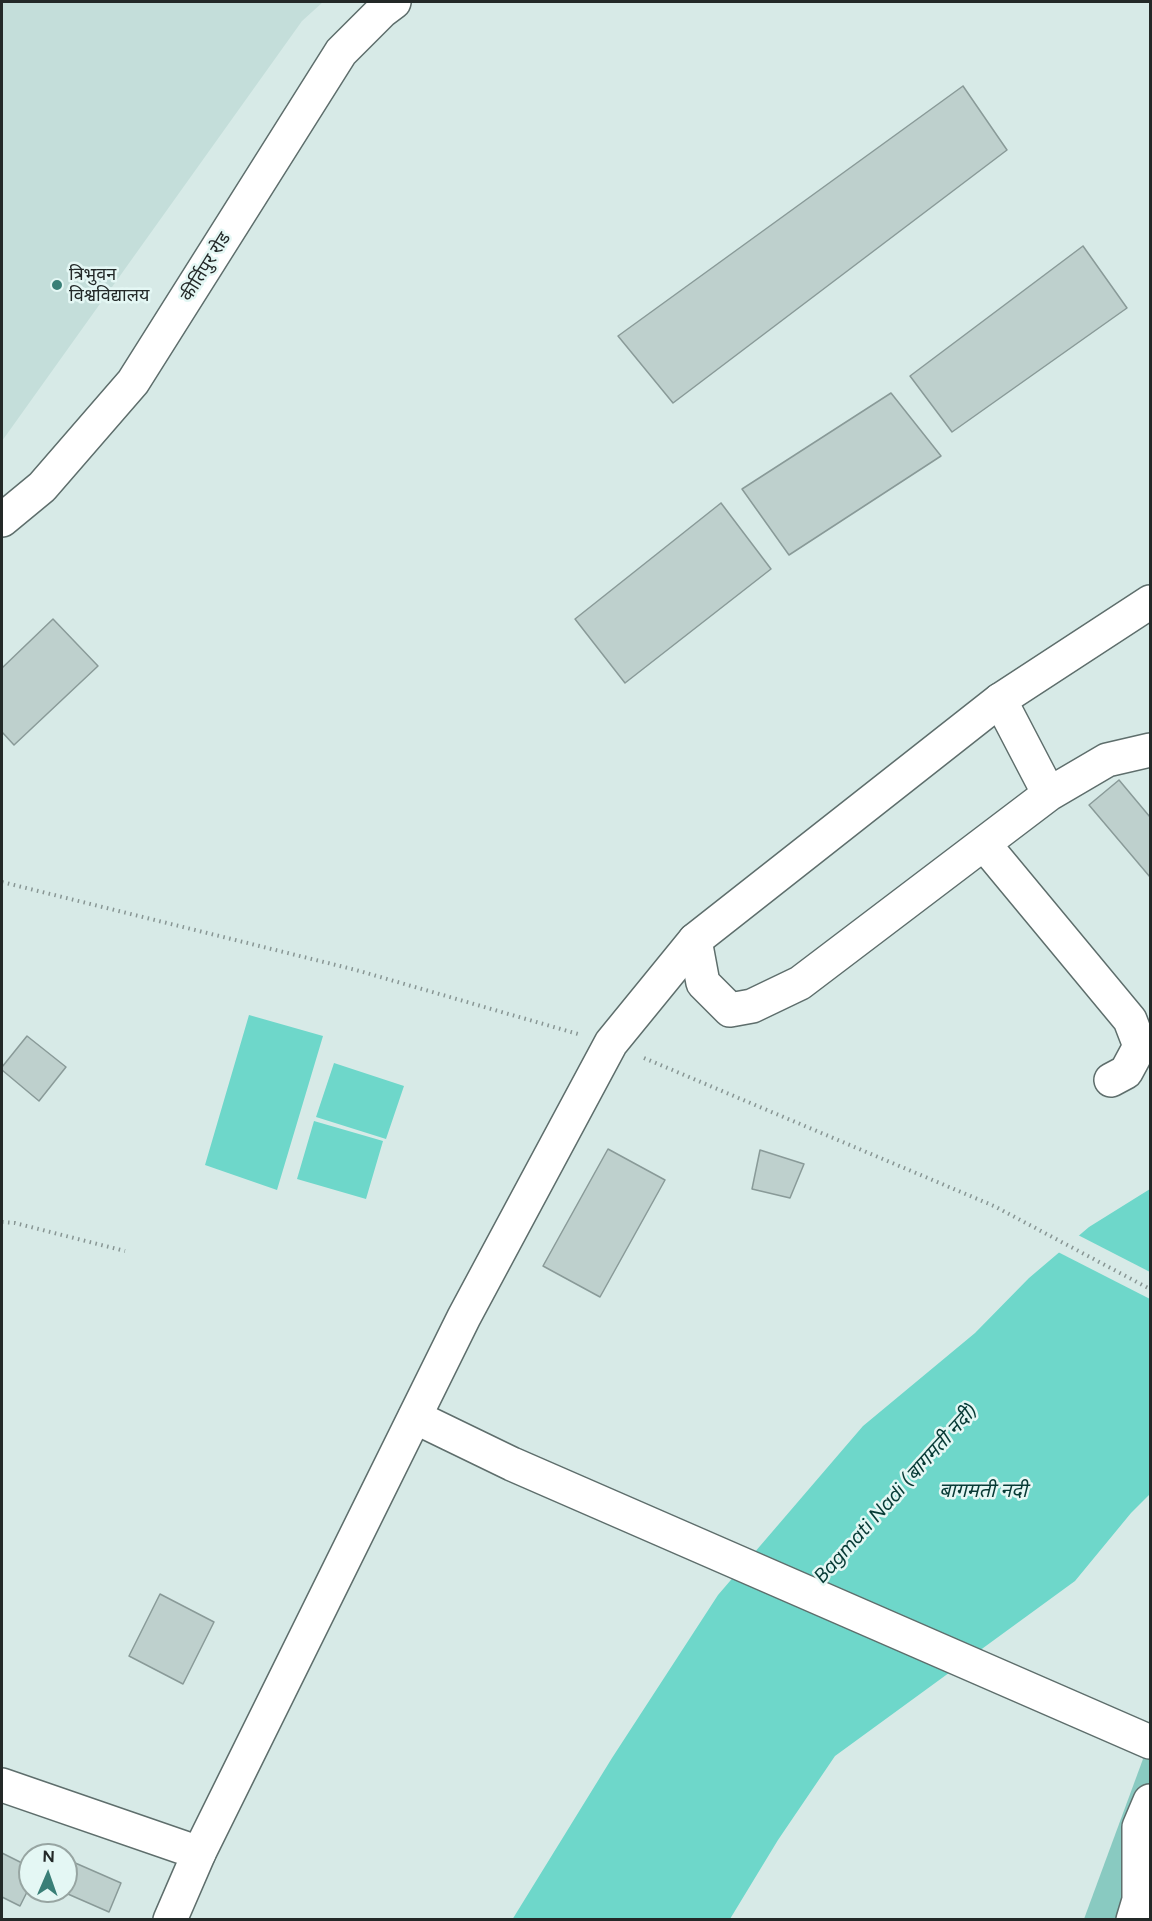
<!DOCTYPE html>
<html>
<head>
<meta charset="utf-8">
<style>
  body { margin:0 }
  #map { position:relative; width:1152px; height:1921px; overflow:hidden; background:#d7eae7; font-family:Figtree,sans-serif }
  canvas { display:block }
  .frame { position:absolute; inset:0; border:3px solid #232928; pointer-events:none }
  .north { position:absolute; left:18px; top:1843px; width:60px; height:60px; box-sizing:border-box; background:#e4f7f4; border:2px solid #97a5a2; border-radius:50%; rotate:2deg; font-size:16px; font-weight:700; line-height:24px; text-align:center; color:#232928 }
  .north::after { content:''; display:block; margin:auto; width:21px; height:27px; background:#397f77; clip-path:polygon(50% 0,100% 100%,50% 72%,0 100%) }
</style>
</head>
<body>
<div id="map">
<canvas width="1152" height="1921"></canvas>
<div class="frame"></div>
<div class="north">N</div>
</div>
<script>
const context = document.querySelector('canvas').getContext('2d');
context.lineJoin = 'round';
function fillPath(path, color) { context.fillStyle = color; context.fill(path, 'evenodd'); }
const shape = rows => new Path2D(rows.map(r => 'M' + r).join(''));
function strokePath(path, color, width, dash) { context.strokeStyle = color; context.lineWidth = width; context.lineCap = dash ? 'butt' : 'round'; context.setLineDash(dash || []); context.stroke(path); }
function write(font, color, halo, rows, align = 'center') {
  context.font = font + ' Figtree,"Noto Sans Devanagari",sans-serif'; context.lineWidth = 5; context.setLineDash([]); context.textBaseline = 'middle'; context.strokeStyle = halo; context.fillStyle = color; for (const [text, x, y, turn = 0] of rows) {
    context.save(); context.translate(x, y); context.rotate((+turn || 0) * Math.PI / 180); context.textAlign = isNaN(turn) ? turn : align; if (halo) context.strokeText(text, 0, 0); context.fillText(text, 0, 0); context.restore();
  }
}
fillPath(shape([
  [2,2,323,2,302,21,2,441]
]), '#c4deda');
fillPath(shape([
  [1150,1740,1150,1919,1084,1919]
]), '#89cac1');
fillPath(shape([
  [249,1015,323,1036,277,1190,205,1165],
  [334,1063,404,1086,386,1139,316,1117],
  [314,1121,383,1141,366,1199,297,1179],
  [1150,1189,1150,1494,1131,1513,1075,1581,835,1756,778,1840,730,1919,512,1920,612,1758,718,1595,863,1426,975,1333,1029,1278,1089,1227]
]), '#6ed7ca');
fillPath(shape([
  [1076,1234,1150,1272,1150,1299,1056,1251]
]), '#d7eae7');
const building = shape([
  [963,86,1007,150,673,403,618,336,963,86],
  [1083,246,1127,308,952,432,910,376,1083,246],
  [891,393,941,456,789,555,742,489,891,393],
  [721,503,771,569,625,683,575,619,721,503],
  [53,619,98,666,14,745,2,732,2,668,53,619],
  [1119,780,1150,817,1150,877,1089,805,1119,780],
  [27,1036,66,1067,39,1101,2,1070,2,1067,27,1036],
  [608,1149,665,1180,600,1297,543,1266,608,1149],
  [760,1150,804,1164,790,1198,752,1189,760,1150],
  [160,1594,214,1622,183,1684,129,1656,160,1594],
  [2,1853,30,1867,30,1886,20,1906,2,1897,2,1853],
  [73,1862,121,1883,109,1912,61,1891,66,1891,66,1878,73,1862]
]);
fillPath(building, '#bed0cd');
strokePath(building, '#899a98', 1.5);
const minor = shape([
  [2,520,42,487,133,382,341,52,382,11,394,2],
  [1000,700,1049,794],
  [984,844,1130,1020,1140,1046,1126,1072,1111,1080],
  [695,940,703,983,730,1010,752,1006,800,983,1049,794,1107,760,1150,750],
  [415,1417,512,1464,1150,1742],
  [2,1785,199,1853],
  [1133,1920,1139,1900,1139,1827,1150,1801]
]);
const major = shape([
  [170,1920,199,1853,464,1317,611,1043,695,940,1000,700,1150,602]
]);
strokePath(minor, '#5e6e6c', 36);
strokePath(major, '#5e6e6c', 36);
strokePath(shape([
  [2,882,356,970,578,1034],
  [644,1058,994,1206,1150,1289],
  [2,1222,15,1223,125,1251]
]), '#889694', 4, [1.5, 4.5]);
strokePath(minor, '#fff', 33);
strokePath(major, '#fff', 33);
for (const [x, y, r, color] of [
  [57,285,6,"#397f77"]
]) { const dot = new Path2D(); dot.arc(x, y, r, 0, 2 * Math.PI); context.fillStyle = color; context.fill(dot); strokePath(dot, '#e4f7f4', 2); }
write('18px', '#232928', '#e4f7f4', [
  ["कीर्तिपुर रोड",206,267,-58]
]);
write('18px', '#232928', '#e4f7f4', [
  ["त्रिभुवन",69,275],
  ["विश्वविद्यालय",69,296]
], 'left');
write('italic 20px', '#073a35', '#e4f7f4', [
  ["बागमती नदी",983,1491],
  ["Bagmati Nadi (बागमती नदी)",896,1494,-48]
]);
</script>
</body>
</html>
